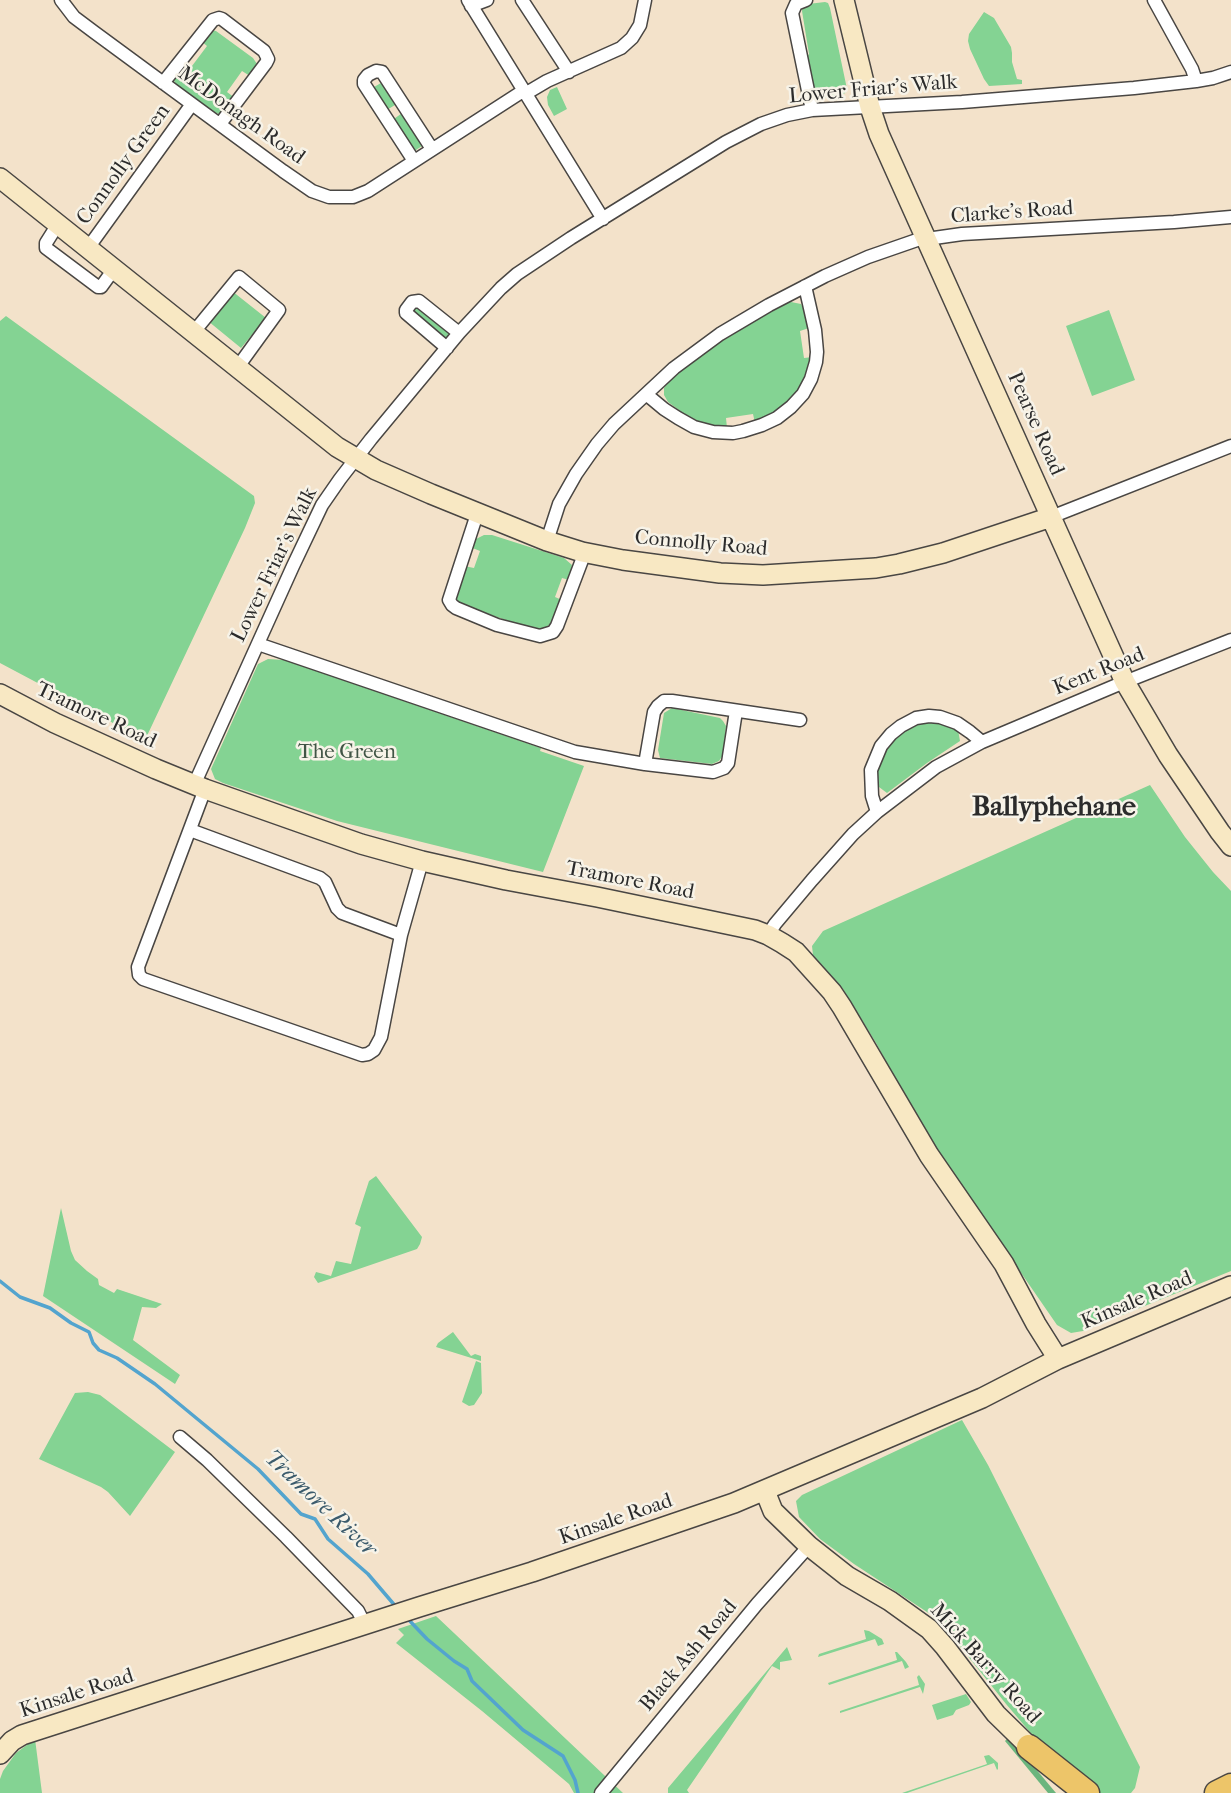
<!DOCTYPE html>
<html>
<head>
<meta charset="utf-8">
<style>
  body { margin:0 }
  canvas { display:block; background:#f3e2ca }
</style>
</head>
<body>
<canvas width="1231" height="1793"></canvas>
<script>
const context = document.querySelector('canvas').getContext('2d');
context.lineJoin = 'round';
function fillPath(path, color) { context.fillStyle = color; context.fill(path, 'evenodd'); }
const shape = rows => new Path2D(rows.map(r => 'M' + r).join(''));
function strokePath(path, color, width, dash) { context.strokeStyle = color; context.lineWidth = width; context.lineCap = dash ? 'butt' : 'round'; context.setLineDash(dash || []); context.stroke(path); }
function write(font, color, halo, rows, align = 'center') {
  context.font = font + ' "IM FELL French Canon",serif'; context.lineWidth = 5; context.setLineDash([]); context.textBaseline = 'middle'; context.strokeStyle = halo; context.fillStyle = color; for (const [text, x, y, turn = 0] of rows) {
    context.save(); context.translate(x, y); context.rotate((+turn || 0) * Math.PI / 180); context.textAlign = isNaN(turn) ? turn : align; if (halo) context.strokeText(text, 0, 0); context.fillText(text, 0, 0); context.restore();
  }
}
fillPath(shape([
  [825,2,828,3,830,8,847,89,845,93,840,96,820,98,813,95,805,60,809,54,802,11,803,6,808,4],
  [984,12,994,18,1011,47,1012,53,1012,62,1017,79,1022,80,1022,84,989,86,984,79,970,49,968,41,969,34],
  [210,30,216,31,253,58,257,64,250,76,242,71,227,92,235,98,222,113,219,114,214,112,177,86,173,79,185,62,192,66,207,46,200,40],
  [381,83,386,84,400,102,385,111,373,90,374,87],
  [557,87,567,109,554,116,548,105,547,97,550,90],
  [405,111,424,141,422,146,416,150,414,150,391,121],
  [232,291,266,318,241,348,208,321],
  [791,302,801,304,807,316,809,328,800,331,804,358,813,357,806,379,796,394,776,414,755,423,753,414,726,418,727,428,721,427,700,422,683,413,668,402,664,395,664,388,671,378,717,343,762,313,785,303],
  [417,306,450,332,447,337,444,338,412,311,415,307],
  [1109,310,1135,380,1092,396,1066,326],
  [6,316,254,496,255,503,245,528,145,740,0,663,0,321],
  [484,535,492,535,564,558,572,565,569,580,562,578,555,597,562,600,555,620,544,629,538,631,462,605,457,600,455,595,464,566,474,568,480,551,470,547,474,540],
  [268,659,284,660,541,748,540,751,584,766,543,872,337,821,223,783,215,779,211,769,258,664],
  [672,708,720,718,723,721,726,726,723,755,719,761,712,764,660,758,658,750,664,713],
  [937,721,958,730,960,741,927,763,887,793,879,787,877,782,876,768,878,759,895,737,915,724],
  [1150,785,1185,837,1213,872,1231,891,1231,1271,1083,1331,1071,1333,1057,1325,928,1138,876,1043,843,989,813,955,812,946,823,931],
  [376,1176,422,1237,420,1244,417,1249,318,1283,314,1277,316,1272,331,1276,336,1261,351,1264,361,1227,355,1224,369,1181],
  [61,1208,71,1251,75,1260,87,1271,98,1279,99,1285,114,1293,117,1289,162,1304,156,1308,142,1307,133,1340,180,1375,175,1384,43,1296],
  [453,1332,471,1356,475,1354,481,1356,481,1361,436,1347,438,1343],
  [476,1361,481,1363,482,1393,474,1405,469,1406,462,1402],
  [88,1392,100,1395,175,1452,130,1516,108,1492,101,1487,39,1459,75,1393],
  [962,1420,988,1465,1140,1767,1135,1788,1131,1793,1097,1793,1047,1752,1006,1704,963,1650,930,1614,854,1564,820,1539,799,1517,796,1501,802,1495],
  [436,1616,623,1793,574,1793,569,1784,482,1711,396,1643,404,1635,398,1629],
  [864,1630,869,1631,882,1639,884,1644,878,1646,875,1639,818,1657,819,1654,866,1639],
  [787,1647,792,1660,780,1662,780,1670,772,1666,687,1790,689,1793,668,1793,668,1788],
  [895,1652,897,1652,906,1662,909,1667,905,1669,902,1661,829,1685,828,1683,897,1660],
  [919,1675,925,1684,923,1694,920,1687,840,1713,840,1711,919,1685,917,1677],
  [966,1694,971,1702,969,1705,956,1710,953,1715,937,1720,932,1705],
  [35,1739,42,1793,0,1793,0,1779,3,1771,16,1753],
  [989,1755,998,1763,998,1769,997,1770,994,1763,907,1793,902,1793,987,1764,984,1756]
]), '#84d393');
fillPath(shape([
  [1009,1737,1056,1793,1048,1793,1005,1741]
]), '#6bb57d');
strokePath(shape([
  [0,1281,20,1297,50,1308,71,1323,89,1332,93,1343,99,1350,117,1358,155,1384,258,1469,301,1514,315,1519,328,1539,368,1574,397,1608],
  [407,1618,427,1639,454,1661,467,1669,472,1681,523,1730,563,1756,575,1780,578,1793]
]), '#53a4ce', 3.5);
const street = shape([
  [61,0,74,17,94,32,283,171,312,191,329,197,353,197,368,191,523,91],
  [468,0,603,219],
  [522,0,569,72],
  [806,0,796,4,792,13,812,110],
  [1154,0,1192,69,1196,81],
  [471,6,487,0],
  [163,83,213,20,219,18,222,19,264,51,268,59,266,63,220,124],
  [525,94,547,81,621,48,632,38,640,25,645,0],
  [414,161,364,84,364,80,368,75,376,71,382,72,432,149],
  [58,224,46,243,46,248,98,287,101,287,114,269],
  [88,248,192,104],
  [193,333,239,277,279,310,237,368],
  [447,348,406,313,406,310,412,302,419,301,459,333],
  [646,394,664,409,678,418,694,427,713,432,733,433,743,431,762,425,777,418,791,407,803,394,811,379,816,362,817,352,815,330,805,286],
  [477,514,449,600,452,605,456,608,497,625,540,636,553,632,557,626,582,560,582,552],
  [1051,517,1231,446],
  [547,541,559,504,576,474,597,444,614,424,674,368,720,334,769,305,825,276,868,257,917,240,927,239,962,234,1174,222,1231,217],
  [258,644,575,752,645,764,713,772,724,768,728,763,736,711],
  [645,764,654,712,658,706,664,701,672,701,800,720],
  [194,785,293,566,322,505,340,479,371,439,459,333,501,288,517,274,571,238,726,142,761,124,787,115,812,110,962,102,1134,88,1196,81,1213,78,1231,72],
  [205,789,138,967,139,975,143,979,362,1055,368,1054,374,1050,381,1037,401,935],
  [877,812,872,796,871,770,881,746,891,734,901,726,916,718,929,716,940,717,957,723,970,732,982,742],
  [190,830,320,878,325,882,337,908,342,913,401,935,422,861],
  [768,935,775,924,812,880,853,834,877,812,936,767,982,742,1117,685,1231,640],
  [180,1437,207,1460,286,1537,358,1611,365,1625],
  [601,1793,757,1604,809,1546]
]);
const secondary = shape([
  [844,0,870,107,879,134,1125,682,1168,755,1220,832,1231,846],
  [0,178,337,447,376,470,431,494,547,541,582,552,623,560,720,573,763,575,876,568,899,564,943,553,1051,517],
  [0,694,55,723,156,769,205,789,361,844,422,861,506,880,597,897,755,930,768,935,782,943,796,952,832,992,842,1007,929,1155,1004,1264,1036,1324,1058,1359],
  [765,1491,773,1511,809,1546,847,1576,890,1601,929,1629,945,1647,996,1714,1039,1756],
  [0,1754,12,1741,22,1735,419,1607,532,1572,734,1503,982,1398,1058,1359,1231,1286]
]);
const highway = shape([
  [1029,1747,1087,1793],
  [1217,1793,1231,1786]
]);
strokePath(street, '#494643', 15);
strokePath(secondary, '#494643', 22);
strokePath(highway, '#494643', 27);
strokePath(street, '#fff', 12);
strokePath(secondary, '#f8e8c3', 19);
strokePath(highway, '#edc569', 24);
write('21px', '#2b2b2b', '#f7f3e8', [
  ["Lower Friar's Walk",873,90,-5],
  ["McDonagh Road",241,116,36],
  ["Connolly Green",124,165,-54],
  ["Clarke's Road",1012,213,-4],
  ["Pearse Road",1035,424,66],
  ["Connolly Road",701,544,5],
  ["Lower Friar's Walk",275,565,-64],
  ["Kent Road",1099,672,-22],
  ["Tramore Road",96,716,25],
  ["Tramore Road",630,881,11],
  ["Kinsale Road",1137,1301,-23],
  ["Kinsale Road",616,1520,-19],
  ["Black Ash Road",689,1656,-50],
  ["Mick Barry Road",985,1664,48],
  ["Kinsale Road",77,1694,-18]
]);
write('21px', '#415545', '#f7f3e8', [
  ["The Green",347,753]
]);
write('italic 23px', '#3b5b6c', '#f7f3e8', [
  ["Tramore River",320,1504,43]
]);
write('bold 28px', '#2b2b2b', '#f7f3e8', [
  ["Ballyphehane",1054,808]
]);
</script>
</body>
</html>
